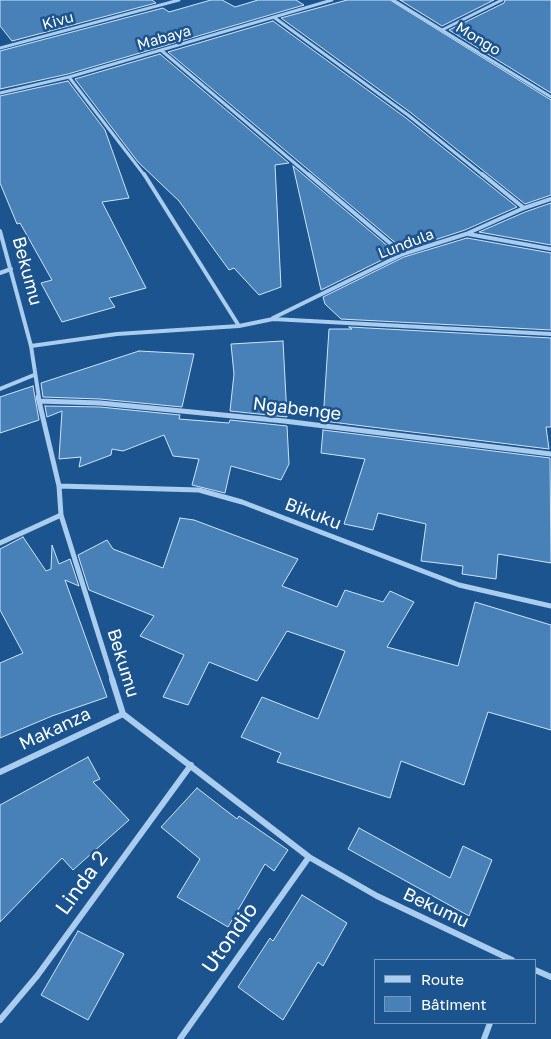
<!DOCTYPE html>
<html>
<head>
<meta charset="utf-8">
<style>
  body { margin:0 }
  #map { position:relative; width:551px; height:1039px; overflow:hidden; background:#1b548f; font-family:"Golos Text",sans-serif }
  canvas { display:block }
  .legend { position:absolute; left:374px; top:959px; width:162px; height:65px; box-sizing:border-box; background:#1b548f; border:1px solid #7698bc; margin:0; padding:6px 9px; list-style:none; font-size:15px; color:#fff }
  .legend li { display:flex; align-items:center; gap:10px; height:25px }
  .legend b { width:25px; border:1px solid #7698bc }
</style>
</head>
<body>
<div id="map">
<canvas width="551" height="1039"></canvas>
<ul class="legend">
<li><b style="height:6px;background:#ace"></b>Route</li>
<li><b style="height:14px;background:#4880b8"></b>Bâtiment</li>
</ul>
</div>
<script>
const context = document.querySelector('canvas').getContext('2d');
context.lineJoin = 'round';
function fillPath(path, color) { context.fillStyle = color; context.fill(path, 'evenodd'); }
const shape = rows => new Path2D(rows.map(r => 'M' + r).join(''));
function strokePath(path, color, width, dash) { context.strokeStyle = color; context.lineWidth = width; context.lineCap = dash ? 'butt' : 'round'; context.setLineDash(dash || []); context.stroke(path); }
function write(font, color, halo, rows, align = 'center') {
  context.font = font + ' "Golos Text",sans-serif'; context.lineWidth = 5; context.setLineDash([]); context.textBaseline = 'middle'; context.strokeStyle = halo; context.fillStyle = color; for (const [text, x, y, turn = 0] of rows) {
    context.save(); context.translate(x, y); context.rotate((+turn || 0) * Math.PI / 180); context.textAlign = isNaN(turn) ? turn : align; if (halo) context.strokeText(text, 0, 0); context.fillText(text, 0, 0); context.restore();
  }
}
const building = shape([
  [0,0,152,0,156,3,12,41,0,26,0,0],
  [211,0,222,0,235,7,258,0,296,0,304,5,68,74,0,89,0,51,163,8,169,12,211,0],
  [347,0,390,0,551,100,551,195,525,204,410,112,281,18,347,0],
  [400,0,494,0,442,26,400,0],
  [505,0,551,0,551,93,449,30,504,3,505,0],
  [273,21,406,118,517,207,465,230,404,250,168,52,273,21],
  [160,54,289,163,275,165,281,287,259,295,234,268,229,270,179,201,138,162,75,79,160,54],
  [68,81,105,130,129,198,102,202,146,288,109,298,115,307,62,322,41,283,52,280,20,223,17,224,0,183,0,96,68,81],
  [293,166,306,177,396,253,321,290,293,166],
  [551,203,551,245,479,232,525,212,551,203],
  [467,238,551,253,551,330,341,319,325,304,323,297,404,257,467,238],
  [349,327,551,338,551,427,546,427,549,449,323,421,329,329,352,329,349,327],
  [283,341,287,417,230,411,234,374,231,344,283,341],
  [139,351,194,354,182,407,100,399,43,397,41,383,139,351],
  [33,386,39,420,0,433,0,397,33,386],
  [45,406,100,407,180,415,179,419,229,423,230,420,287,426,289,464,281,480,231,466,225,493,192,485,199,459,173,456,164,435,123,451,112,449,111,455,79,467,81,457,59,459,62,411,47,417,45,406],
  [323,430,550,458,551,563,498,554,496,579,462,574,463,566,421,561,426,524,378,513,373,530,344,524,365,459,321,453,323,430],
  [180,518,194,520,298,559,282,586,337,607,345,590,383,602,390,591,414,602,387,647,458,666,475,602,551,625,551,730,488,712,464,785,401,761,390,798,277,762,281,753,241,737,262,697,318,719,345,651,287,631,257,681,209,662,188,705,163,697,184,655,140,636,154,616,89,590,78,555,107,540,113,549,163,568,180,518],
  [23,537,46,571,51,569,52,545,59,564,70,559,79,586,65,580,107,697,52,716,0,738,0,663,23,653,0,610,0,549,23,537],
  [88,757,100,779,93,782,129,820,73,870,62,858,0,922,0,805,88,757],
  [197,788,237,819,239,816,288,850,274,871,265,864,228,927,177,897,200,859,161,827,197,788],
  [359,828,450,878,463,846,492,860,469,916,348,849,359,828],
  [302,895,347,923,323,966,318,962,283,1020,238,987,270,938,273,941,302,895],
  [78,931,124,954,88,1020,41,995,78,931]
]);
fillPath(building, '#4880b8');
strokePath(building, '#d0e5fa', 1);
strokePath(shape([
  [393,0,551,97],
  [275,18,408,115,484,176],
  [442,30,502,0],
  [0,48,179,0],
  [162,51,310,176],
  [69,77,145,176],
  [0,93,69,77,332,0]
]), '#ace', 3);
strokePath(shape([
  [144,174,239,326],
  [308,174,403,254],
  [482,174,524,208],
  [0,231,31,346,39,398],
  [468,234,551,249],
  [0,273,11,269],
  [273,318,403,254,466,234,524,208,551,199],
  [31,346,117,334,239,326,273,319,551,334],
  [0,389,34,375]
]), '#ace', 4);
strokePath(shape([
  [38,397,59,486,61,515,113,681],
  [39,401,100,403,284,421,551,454],
  [59,486,199,490,242,502,459,585,551,606],
  [0,543,61,515]
]), '#ace', 5);
strokePath(shape([
  [112,679,123,714,309,857,377,896,512,960],
  [0,772,123,714],
  [535,970,551,977],
  [0,1020,37,976,191,765],
  [180,1039,309,857],
  [484,1039,490,1023]
]), '#ace', 6);
write('15px', '#fff', '#1b548f', [
  ["Kivu",58,21,-15],
  ["Mabaya",164,38,-16],
  ["Mongo",478,39,31],
  ["Lundula",406,244,-21]
]);
write('18px', '#fff', '#1b548f', [
  ["Bekumu",27,271,75],
  ["Ngabenge",297,409,7],
  ["Bikuku",313,514,21],
  ["Bekumu",123,663,73],
  ["Makanza",55,729,-25],
  ["Bekumu",436,908,25]
]);
write('21px', '#fff', '#1b548f', [
  ["Linda 2",82,883,-54],
  ["Utondio",230,938,-55]
]);
</script>
</body>
</html>
